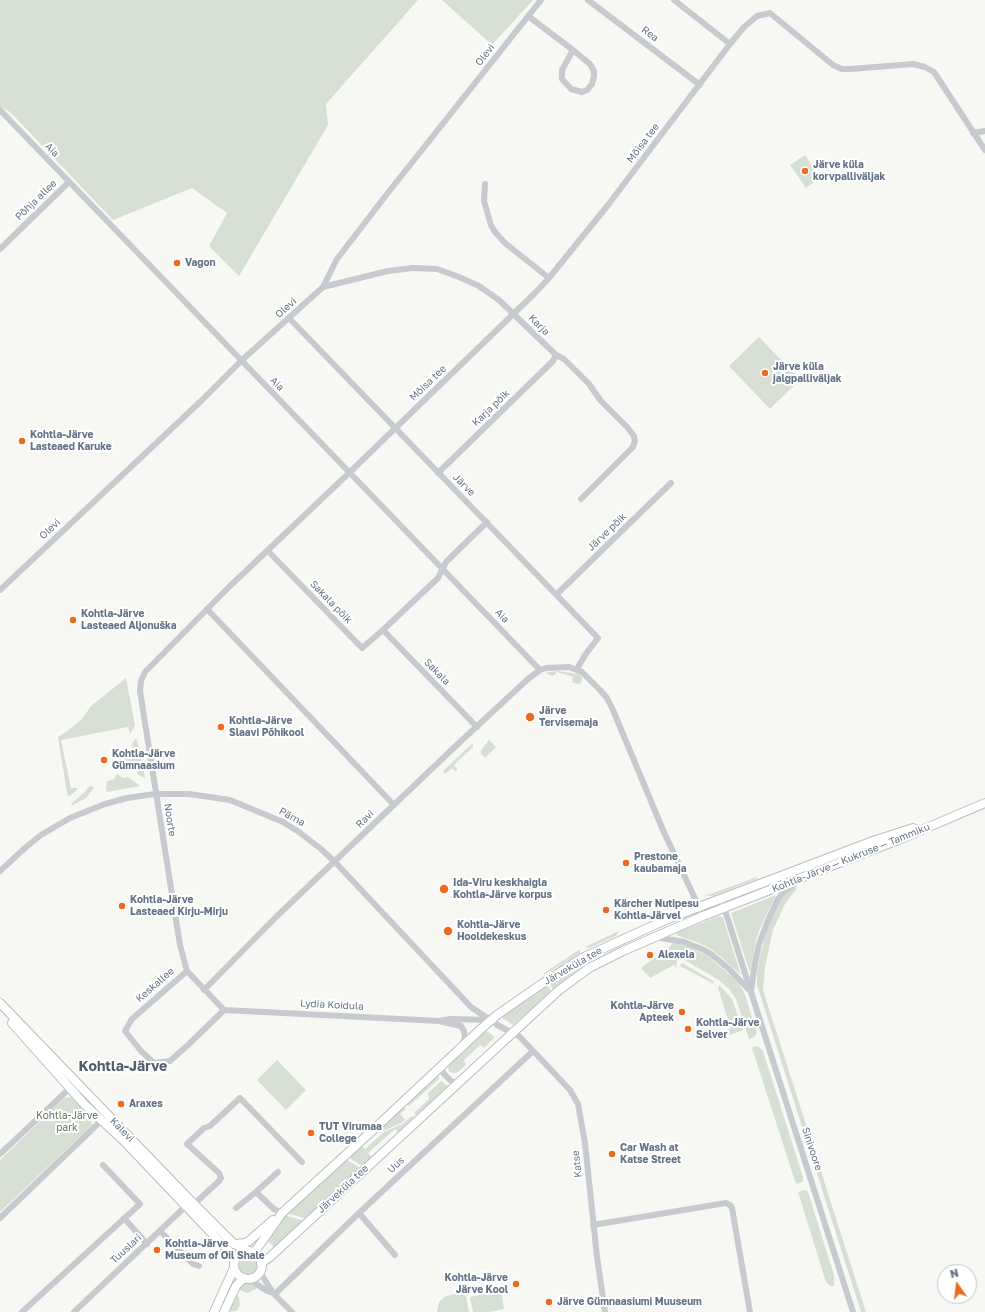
<!DOCTYPE html>
<html>
<head>
<meta charset="utf-8">
<style>
  body { margin:0 }
  #map { position:relative; width:985px; height:1312px; overflow:hidden; background:#f7f7f4; font-family:"Golos Text",sans-serif }
  canvas { display:block }
  .north { position:absolute; left:937px; top:1264px; width:40px; height:40px; box-sizing:border-box; background:#fff; border:1px solid #c1c7cf; border-radius:50%; rotate:346deg; font-size:11px; font-weight:700; line-height:16px; text-align:center; color:#657387 }
  .north::after { content:''; display:block; margin:auto; width:14px; height:18px; background:#ec6a1f; clip-path:polygon(50% 0,100% 100%,50% 72%,0 100%) }
</style>
</head>
<body>
<div id="map">
<canvas width="985" height="1312"></canvas>
<div class="north">N</div>
</div>
<script>
const context = document.querySelector('canvas').getContext('2d');
context.lineJoin = 'round';
function fillPath(path, color) { context.fillStyle = color; context.fill(path, 'evenodd'); }
const shape = rows => new Path2D(rows.map(r => 'M' + r).join(''));
function strokePath(path, color, width, dash) { context.strokeStyle = color; context.lineWidth = width; context.lineCap = dash ? 'butt' : 'round'; context.setLineDash(dash || []); context.stroke(path); }
function write(font, color, halo, rows, align = 'center') {
  context.font = font + ' "Golos Text",sans-serif'; context.lineWidth = 4; context.setLineDash([]); context.textBaseline = 'middle'; context.strokeStyle = halo; context.fillStyle = color; for (const [text, x, y, turn = 0] of rows) {
    context.save(); context.translate(x, y); context.rotate((+turn || 0) * Math.PI / 180); context.textAlign = isNaN(turn) ? turn : align; if (halo) context.strokeText(text, 0, 0); context.fillText(text, 0, 0); context.restore();
  }
}
fillPath(shape([
  [0,0,418,0,326,104,328,125,239,276,209,246,227,213,192,188,113,220,10,112,0,107],
  [442,0,533,0,492,45],
  [805,155,820,178,806,188,790,165],
  [759,337,800,380,770,409,729,366],
  [557,671,579,674,582,677,582,680,580,684,578,684,572,682,573,677,557,672,553,676,545,673],
  [126,678,135,726,130,734,128,727,61,740,71,788,77,788,77,790,71,795,68,796,67,793,58,737,70,729,82,719,91,706],
  [136,738,139,747,145,778,138,775,136,765,132,770,122,763,129,753,134,756,132,744],
  [489,740,496,747,485,758,481,754,481,750],
  [473,743,473,747,454,765,458,770,455,771,452,768,445,774,443,771],
  [117,774,123,778,128,777,139,785,140,786,107,792,106,788,107,781,113,780],
  [92,786,94,788,86,798,71,806,72,803,84,793,88,787],
  [757,877,757,879,713,896,705,896],
  [796,887,797,888,785,904,773,930,765,967,763,990,866,1312,861,1312,757,985,757,972,760,955,765,937,771,919,783,895,791,888],
  [776,895,761,926,756,940,750,973,731,913],
  [719,916,723,918,741,975,721,957,711,949,699,943,676,935,678,932],
  [619,931,616,936,589,948,585,947],
  [673,943,687,946,708,956,737,981,744,992,757,1033,754,1037,749,1039,736,999,729,989,719,980,667,950],
  [580,949,580,953,578,954,544,975,543,974],
  [664,952,677,960,676,969,674,965,650,978,642,969,642,967],
  [582,963,583,966,553,989,549,983],
  [682,963,713,981,714,984,680,966],
  [547,984,551,991,513,1025,501,1017],
  [719,985,725,991,732,999,743,1030,730,1035,727,1030,731,1029,718,988],
  [485,1030,495,1037,484,1048,480,1045,464,1060,466,1065,458,1072,454,1073,450,1072,448,1068,449,1064],
  [756,1046,759,1047,763,1051,803,1177,803,1181,802,1182,796,1184,752,1048],
  [277,1060,306,1090,286,1110,257,1080],
  [438,1074,439,1079,409,1106,406,1103],
  [441,1081,448,1086,416,1115,414,1113,429,1099,428,1093],
  [71,1097,91,1116,92,1125,0,1212,0,1160,64,1098],
  [403,1106,406,1109,400,1114,405,1120,401,1123,383,1131,380,1127],
  [412,1116,413,1118,398,1132,395,1129,368,1153,372,1157,362,1166,348,1157,361,1145,365,1149,384,1132,402,1124],
  [346,1159,360,1168,306,1219,287,1213],
  [805,1190,808,1192,834,1275,834,1286,830,1286,826,1282,798,1192],
  [285,1215,304,1221,275,1248,267,1240],
  '237 1265a10 10 0 1 1 20 0a10 10 0 1 1-20 0Z',
  [246,1283,251,1283,257,1287,256,1289,247,1293,237,1289],
  [465,1291,469,1312,437,1312,439,1302,444,1297],
  [501,1291,504,1309,489,1312,473,1312,470,1297],
  [237,1294,239,1298,240,1305,237,1311,225,1312]
]), '#d7dfd5');
const secondary = shape([
  [0,1003,191,1201,234,1244,249,1251],
  [12,1023,85,1105,123,1140,224,1246,229,1251,234,1261],
  [236,1244,245,1243,249,1241,273,1220],
  '234 1265a14 14 0 1 1 28 0a14 14 0 1 1-28 0Z',
  [254,1253,282,1213,373,1130,482,1028,497,1015,543,983,582,958,670,918,873,841,913,828],
  [261,1263,270,1257,558,991,589,968,623,951,703,916,903,838,985,803],
  [214,1312,234,1268],
  [224,1312,236,1286,244,1278]
]);
strokePath(secondary, '#b9bdc3', 10);
strokePath(shape([
  [588,0,700,85],
  [674,0,730,44],
  [528,16,573,50,590,64,594,71,594,76,592,84,587,90,582,92,571,89,562,79,562,70,573,50],
  [0,110,540,670],
  [973,133,985,131],
  [485,184,484,201,491,225,495,232,505,243,549,278],
  [0,249,69,182],
  [323,287,388,271,413,268,437,269,459,277,479,286,499,300,556,355,564,359,589,384,601,401,627,427,634,436,635,441,633,447,581,499],
  [289,318,598,638,585,655,577,669],
  [438,473,553,361,556,355],
  [268,551,362,648,383,630,438,578,446,562,487,522],
  [0,590,201,401,241,361,323,287,337,259,387,194,541,0],
  [557,594,671,483],
  [207,609,394,805],
  [383,630,477,727],
  [0,871,25,848,41,835,70,818,105,804,127,798,155,794,189,794,230,800,283,822,299,832,321,849,335,862,471,1007,499,1026,519,1036,570,1090,578,1104,585,1143,597,1257,605,1312],
  [723,904,853,1312],
  [655,937,684,942,702,949,711,954,729,969,750,991],
  [187,971,132,1019,125,1031,141,1051,154,1063,170,1061,188,1045,224,1010],
  [204,990,276,917,461,741,528,679,540,670,546,668,569,667,582,672,600,690,607,698,613,710,663,830,703,916],
  [751,991,755,963,759,944,769,918,778,899,784,891,797,882],
  [224,1010,187,971,180,945,140,691,141,681,145,672,229,587,349,473,534,294,549,278,608,205,730,44,744,27,757,16,770,13,833,65,842,69,851,69,913,64,925,67,934,72,985,150],
  [224,1010,439,1021],
  [462,1046,465,1037,464,1031,461,1026,439,1021,451,1019,489,1020],
  [442,1066,443,1073,450,1080,453,1082,460,1082],
  [0,1154,70,1088,79,1088,83,1091],
  [256,1192,278,1172],
  [192,1206,219,1181,221,1178,219,1173,187,1144,204,1128,210,1126,240,1098,302,1162],
  [236,1208,256,1192,274,1209,282,1213],
  [359,1213,395,1255],
  [0,1218,104,1118],
  [124,1218,147,1244],
  [593,1225,726,1203,730,1205,732,1208,750,1312],
  [160,1231,193,1264,199,1266],
  [260,1272,273,1293,292,1312],
  [249,1279,267,1291,273,1293],
  [275,1294,359,1213,533,1051],
  [22,1312,140,1204,103,1165],
  [74,1312,188,1204]
]), '#c7cace', 6);
strokePath(secondary, '#fff', 8);
for (const [x, y, r, color] of [
  [805,171,4,"#ec6a1f"],
  [177,263,4,"#ec6a1f"],
  [765,373,4,"#ec6a1f"],
  [22,441,4,"#ec6a1f"],
  [73,620,4,"#ec6a1f"],
  [530,717,5,"#ec6a1f"],
  [221,727,4,"#ec6a1f"],
  [104,760,4,"#ec6a1f"],
  [626,863,4,"#ec6a1f"],
  [444,889,5,"#ec6a1f"],
  [122,906,4,"#ec6a1f"],
  [606,910,4,"#ec6a1f"],
  [448,931,5,"#ec6a1f"],
  [650,955,4,"#ec6a1f"],
  [682,1012,4,"#ec6a1f"],
  [688,1029,4,"#ec6a1f"],
  [121,1104,4,"#ec6a1f"],
  [311,1133,4,"#ec6a1f"],
  [612,1154,4,"#ec6a1f"],
  [157,1250,4,"#ec6a1f"],
  [516,1284,4,"#ec6a1f"],
  [549,1302,4,"#ec6a1f"]
]) { const dot = new Path2D(); dot.arc(x, y, r, 0, 2 * Math.PI); context.fillStyle = color; context.fill(dot); strokePath(dot, '#fff', 1.5); }
write('10px', '#657387', '#fff', [
  ["Rea",650,34,37],
  ["Olevi",485,55,-52],
  ["Mõisa tee",643,143,-53],
  ["Aia",52,150,46],
  ["Põhja allee",36,200,-44],
  ["Olevi",286,308,-42],
  ["Karja",539,325,45],
  ["Mõisa tee",428,383,-44],
  ["Aia",277,384,46],
  ["Karja põik",491,408,-44],
  ["Järve",464,485,45],
  ["Olevi",50,529,-43],
  ["Järve põik",607,532,-44],
  ["Sakala põik",331,602,46],
  ["Aia",502,616,46],
  ["Sakala",437,672,46],
  ["Pärna",292,817,29],
  ["Ravi",365,819,-44],
  ["Noorte",170,820,81],
  ["Kohtla-Järve — Kukruse — Tammiku",851,858,-22],
  ["Järveküla tee",573,966,-30],
  ["Keskallee",155,985,-41],
  ["Lydia Koidula",332,1005,3],
  ["Kalevi",122,1130,46],
  ["Sinivoore",812,1149,72],
  ["Katse",577,1164,-96],
  ["Uus",396,1165,-43],
  ["Järveküla tee",343,1189,-43],
  ["Tuuslari",126,1249,-43]
]);
write('bold 10px', '#657387', '#fff', [
  ["Järve küla",813,165],
  ["korvpalliväljak",813,177],
  ["Vagon",185,263],
  ["Järve küla",773,367],
  ["jalgpalliväljak",773,379],
  ["Kohtla-Järve",30,435],
  ["Lasteaed Karuke",30,447],
  ["Kohtla-Järve",81,614],
  ["Lasteaed Aljonuška",81,626],
  ["Järve",539,711],
  ["Tervisemaja",539,723],
  ["Kohtla-Järve",229,721],
  ["Slaavi Põhikool",229,733],
  ["Kohtla-Järve",112,754],
  ["Gümnaasium",112,766],
  ["Prestone",634,857],
  ["kaubamaja",634,869],
  ["Ida-Viru keskhaigla",453,883],
  ["Kohtla-Järve korpus",453,895],
  ["Kohtla-Järve",130,900],
  ["Lasteaed Kirju-Mirju",130,912],
  ["Kärcher Nutipesu",614,904],
  ["Kohtla-Järvel",614,916],
  ["Kohtla-Järve",457,925],
  ["Hooldekeskus",457,937],
  ["Alexela",658,955],
  ["Kohtla-Järve",674,1006,"right"],
  ["Apteek",674,1018,"right"],
  ["Kohtla-Järve",696,1023],
  ["Selver",696,1035],
  ["Araxes",129,1104],
  ["TUT Virumaa",319,1127],
  ["College",319,1139],
  ["Car Wash at",620,1148],
  ["Katse Street",620,1160],
  ["Kohtla-Järve",165,1244],
  ["Museum of Oil Shale",165,1256],
  ["Kohtla-Järve",508,1278,"right"],
  ["Järve Kool",508,1290,"right"],
  ["Järve Gümnaasiumi Muuseum",557,1302]
], 'left');
write('10px', '#627860', '#fff', [
  ["Kohtla-Järve",67,1116],
  ["park",67,1128]
]);
write('bold 14px', '#535d6b', '#fff', [
  ["Kohtla-Järve",123,1067]
]);
</script>
</body>
</html>
